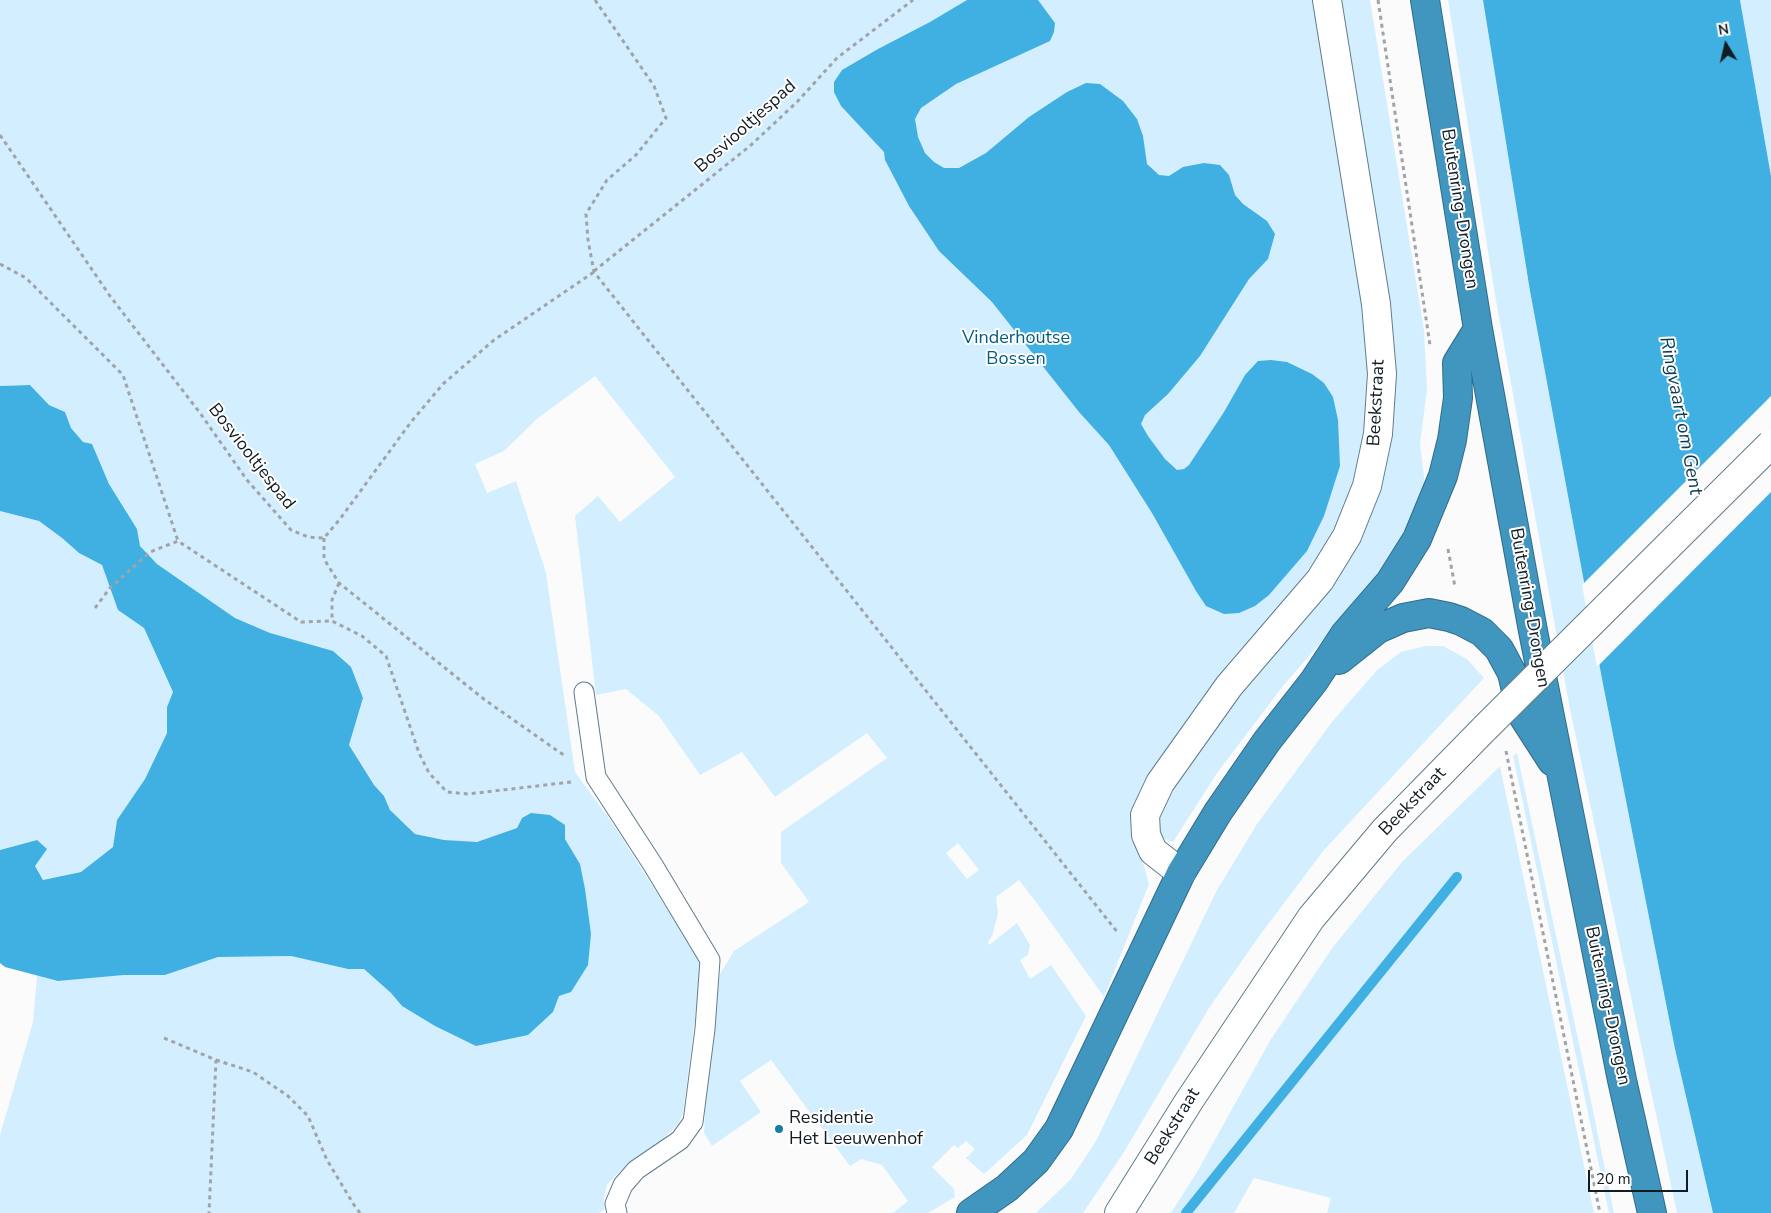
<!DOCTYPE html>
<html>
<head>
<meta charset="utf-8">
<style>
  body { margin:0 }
  #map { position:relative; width:1771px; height:1213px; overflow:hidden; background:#fbfbfb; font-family:"Nunito Sans",sans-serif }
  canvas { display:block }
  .north { position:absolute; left:1701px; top:20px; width:50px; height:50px; -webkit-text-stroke:4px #fff; paint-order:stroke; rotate:351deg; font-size:14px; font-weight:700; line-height:20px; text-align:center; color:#121d23 }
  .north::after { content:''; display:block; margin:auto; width:18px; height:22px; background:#121d23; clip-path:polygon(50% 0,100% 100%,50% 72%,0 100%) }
  .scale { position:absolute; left:1588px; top:1170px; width:100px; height:22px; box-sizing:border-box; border:2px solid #121d23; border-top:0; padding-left:6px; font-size:15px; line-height:18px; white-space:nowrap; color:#121d23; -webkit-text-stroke:4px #fff; paint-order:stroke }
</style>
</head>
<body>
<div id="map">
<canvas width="1771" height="1213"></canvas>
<div class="north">N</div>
<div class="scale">20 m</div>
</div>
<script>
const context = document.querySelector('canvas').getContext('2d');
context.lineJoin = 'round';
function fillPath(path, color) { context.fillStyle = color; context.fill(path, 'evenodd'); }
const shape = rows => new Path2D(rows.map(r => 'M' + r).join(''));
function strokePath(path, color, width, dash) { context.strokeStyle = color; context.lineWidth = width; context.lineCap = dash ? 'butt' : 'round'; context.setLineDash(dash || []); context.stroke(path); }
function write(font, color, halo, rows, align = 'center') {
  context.font = font + ' "Nunito Sans",sans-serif'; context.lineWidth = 4; context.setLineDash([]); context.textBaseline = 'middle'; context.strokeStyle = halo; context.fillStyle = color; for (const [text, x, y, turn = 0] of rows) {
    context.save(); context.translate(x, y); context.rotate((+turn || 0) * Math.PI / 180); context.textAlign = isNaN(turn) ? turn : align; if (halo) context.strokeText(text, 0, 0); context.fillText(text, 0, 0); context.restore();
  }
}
fillPath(shape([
  [0,0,1313,0,1358,244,1370,381,1366,458,1339,528,1286,600,1133,827,1149,884,1104,997,1039,906,1019,880,996,897,998,914,992,936,988,942,989,945,1017,923,1030,945,1028,955,1020,960,1030,979,1051,965,1086,1016,1027,1135,984,1174,966,1158,975,1149,966,1141,958,1148,954,1145,932,1167,954,1189,955,1197,928,1213,893,1213,908,1201,882,1165,861,1159,850,1166,771,1060,740,1081,761,1112,712,1146,704,1133,706,1089,720,974,734,951,809,902,781,863,781,832,887,758,867,733,775,797,742,752,700,775,659,716,626,689,596,695,575,516,598,496,620,522,675,477,595,376,538,418,504,451,475,464,487,493,516,481,546,573,575,772,615,827,702,964,683,1113,678,1124,658,1144,636,1158,617,1174,607,1185,604,1197,604,1210,599,1213,0,1213,0,1135,33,1022,37,975,58,981,124,975,165,975,218,957,291,956,348,969,364,969,391,993,402,1006,477,1046,553,1012,559,996,580,864,565,839,522,818,517,828,477,843,444,840,415,834,390,810,384,796,374,785,349,745,363,698,270,633,235,618,157,564,140,546,137,529,109,484,92,445,83,442,71,428,65,412,49,405,30,385,0,386],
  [958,843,979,870,967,879,946,853],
  [1338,0,1370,0,1424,330,1427,389,1420,444,1425,485,1390,562,1283,686,1217,773,1173,842,1157,836,1155,822,1166,793,1385,457],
  [1448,0,1483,0,1530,291,1602,679,1675,1049,1713,1213,1677,1213,1643,1054,1570,709,1495,295],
  [1740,0,1771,0,1771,176],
  [0,511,39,521,62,538,79,553,102,565,118,610,144,628,173,692,167,707,167,733,145,779,117,820,113,847,81,872,43,880,35,866,37,840,0,850],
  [1426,646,1443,646,1467,659,1484,678,1324,850,1260,935,1209,1008,1124,1152,1083,1213,1036,1213,1071,1179,1096,1141,1217,890,1257,824,1332,722,1377,670,1401,652],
  [1517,753,1580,1048,1614,1213,1609,1213,1513,756],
  [1500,766,1594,1213,1327,1213,1331,1198,1254,1178,1234,1213,1171,1213,1197,1172,1271,1039,1333,947,1402,862]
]), '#d3efff');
fillPath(shape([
  [967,0,1038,0,1055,23,1054,32,1050,41,956,84,921,108,915,119,918,137,925,153,934,162,944,168,959,168,986,153,1029,117,1067,92,1086,83,1100,84,1123,101,1137,119,1143,136,1147,164,1159,175,1169,176,1183,167,1204,163,1220,165,1229,175,1235,195,1243,204,1267,221,1275,234,1268,259,1249,279,1200,356,1168,394,1145,415,1141,424,1148,436,1165,459,1177,470,1184,469,1189,465,1224,412,1245,375,1258,361,1271,360,1287,362,1312,374,1324,383,1333,397,1338,420,1340,466,1324,516,1307,551,1269,595,1255,606,1239,613,1224,614,1206,606,1196,591,1152,513,1109,445,1079,412,992,302,939,251,909,206,885,160,884,152,841,106,834,92,834,82,842,70,878,49,930,22],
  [1483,0,1740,0,1771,176,1771,1213,1713,1213,1675,1049,1602,679,1530,291],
  [30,385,49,405,65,412,71,428,83,442,92,444,109,484,137,529,140,546,157,564,235,618,270,633,333,651,351,667,363,698,349,745,374,785,384,796,390,810,415,834,444,840,477,842,517,828,522,818,531,813,550,815,565,825,565,839,580,864,585,889,591,934,588,965,571,992,559,996,553,1012,528,1035,476,1046,435,1026,402,1006,391,993,364,969,348,969,291,956,218,957,165,975,124,975,58,981,5,967,0,963,0,850,37,840,47,849,35,866,43,880,81,872,113,847,117,820,145,779,167,733,167,707,173,692,144,628,118,610,102,565,79,553,62,538,39,521,0,511,0,386]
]), '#40afe2');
fillPath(shape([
  [1771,396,1771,492,1597,667,1582,585]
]), '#fbfbfb');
strokePath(shape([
  [1186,1213,1457,877]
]), '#40afe2', 10);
const lane = shape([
  [584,692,596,777,653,865,710,960,705,1029,693,1122,680,1140,636,1170,623,1185,615,1204,617,1213]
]);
const street = shape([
  [1181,873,1153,851,1146,835,1145,815,1160,783,1229,686,1320,580,1347,536,1367,486,1378,434,1382,374,1376,304,1327,0]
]);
const secondary = shape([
  [1119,1213,1189,1101,1311,918,1385,830,1485,728]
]);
const highway = shape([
  [1425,0,1478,329,1533,631,1622,1080,1652,1213],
  [1339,660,1378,629,1403,618,1429,613,1449,617,1461,621,1482,632,1499,649,1512,673,1521,713,1552,761],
  [971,1213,1007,1188,1036,1161,1059,1129,1181,873,1218,812,1267,741,1314,681,1345,634,1390,582,1417,539,1443,476,1452,440,1458,398,1457,363,1478,329]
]);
strokePath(lane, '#617c8b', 21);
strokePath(street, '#617c8b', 30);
strokePath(secondary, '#617c8b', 30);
strokePath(highway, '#316c89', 30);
strokePath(shape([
  [595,0,654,86,666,118,636,155,607,180,586,214,588,240,594,272,1118,933],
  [1378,0,1430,345],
  [0,135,110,296,200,413,247,480,291,530,308,537,324,538,340,519,411,422,443,384,494,340,594,272],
  [0,264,26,278,123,375,178,541],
  [594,271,750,146,797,102,837,58,913,0],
  [324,538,324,559,339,583,485,700,565,756],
  [1448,549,1455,587],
  [339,583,332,600,332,621,362,636,386,656,419,753,429,773,447,792,468,794,571,782],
  [95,608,110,588,150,552,178,541,301,622,332,621],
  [1506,751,1600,1213],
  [164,1038,216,1060,209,1213],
  [216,1060,253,1072,288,1096,308,1116,327,1160,354,1205,360,1213]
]), '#a0a4a7', 3, [4, 4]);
strokePath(lane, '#fff', 19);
strokePath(street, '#fff', 28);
strokePath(secondary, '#fff', 28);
strokePath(highway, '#4196c0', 28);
const secondaryBridge = shape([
  [1485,728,1771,444]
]);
strokePath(secondaryBridge, '#617c8b', 30, []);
strokePath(secondaryBridge, '#fff', 28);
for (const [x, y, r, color] of [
  [779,1129,5,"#167da7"]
]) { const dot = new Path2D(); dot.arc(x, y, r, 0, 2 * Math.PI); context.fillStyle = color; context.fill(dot); strokePath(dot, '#fff', 2); }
write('18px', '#121d23', '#fff', [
  ["Bosviooltjespad",746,127,-42],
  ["Buitenring-Drongen",1459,209,81],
  ["Beekstraat",1377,403,-87],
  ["Bosviooltjespad",251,457,52],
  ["Buitenring-Drongen",1529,608,80],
  ["Beekstraat",1413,802,-46],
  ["Buitenring-Drongen",1607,1006,78],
  ["Beekstraat",1173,1127,-58]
]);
write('18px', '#025d80', '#fff', [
  ["Vinderhoutse",1016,339],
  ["Bossen",1016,360]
]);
write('18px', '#121d23', '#fff', [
  ["Residentie",789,1119],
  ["Het Leeuwenhof",789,1140]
], 'left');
write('italic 19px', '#0c3c51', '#fff', [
  ["Ringvaart om Gent",1680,416,79]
]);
</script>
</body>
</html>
